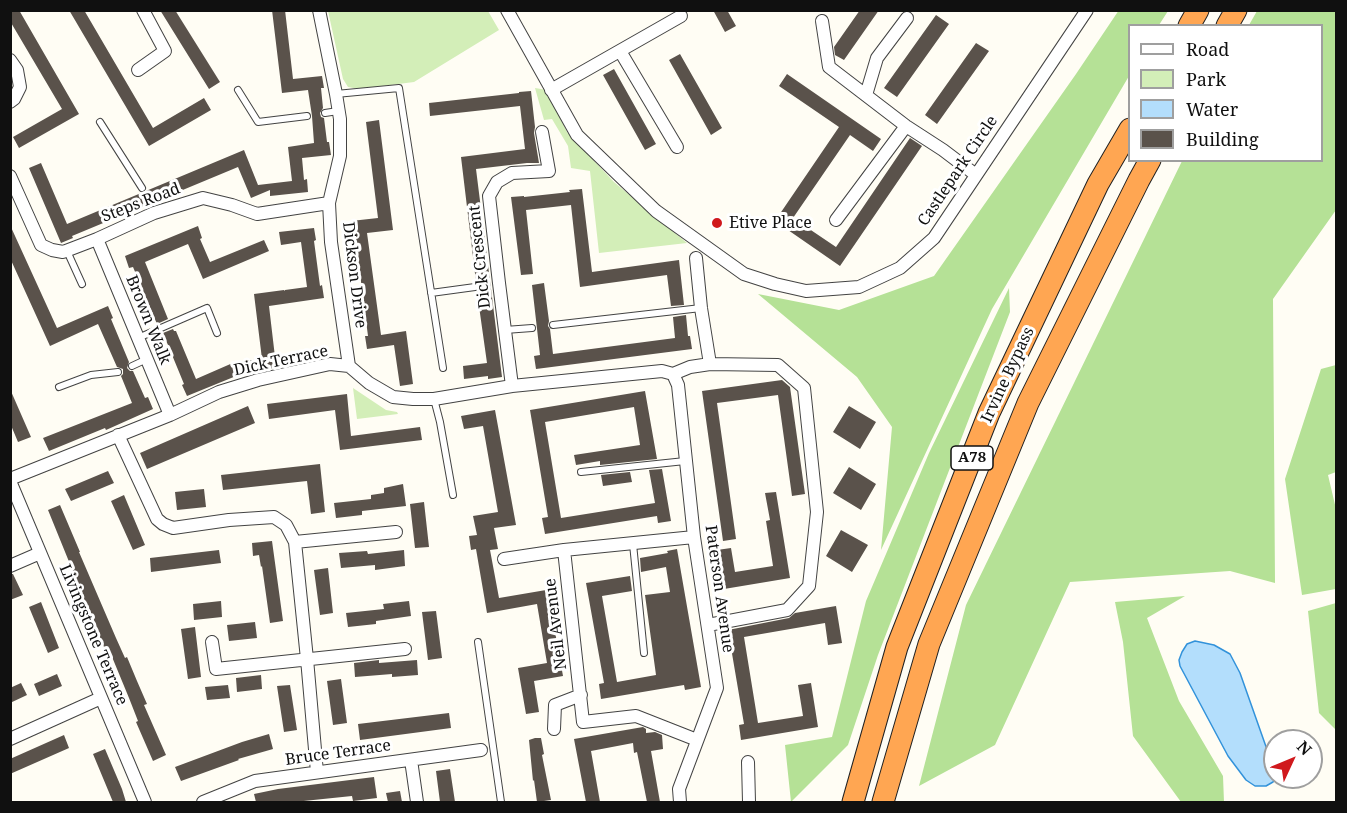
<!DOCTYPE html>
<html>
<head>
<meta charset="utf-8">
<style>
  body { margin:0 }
  #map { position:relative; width:1347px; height:813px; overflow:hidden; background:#fffdf4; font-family:"Noto Serif",serif }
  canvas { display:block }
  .frame { position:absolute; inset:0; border:12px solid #101010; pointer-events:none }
  .legend { position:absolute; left:1128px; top:24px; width:195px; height:138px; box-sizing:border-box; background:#fff; border:2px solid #9f9f9f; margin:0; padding:8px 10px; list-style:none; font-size:18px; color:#101010 }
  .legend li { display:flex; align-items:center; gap:12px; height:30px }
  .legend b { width:30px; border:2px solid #9f9f9f }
  .north { position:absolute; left:1263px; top:729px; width:60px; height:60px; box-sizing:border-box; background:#fff; border:2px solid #9f9f9f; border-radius:50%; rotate:46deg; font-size:16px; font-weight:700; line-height:24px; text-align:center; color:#101010 }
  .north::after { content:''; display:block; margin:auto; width:21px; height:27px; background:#d0191d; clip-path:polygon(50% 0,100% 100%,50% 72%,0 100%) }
</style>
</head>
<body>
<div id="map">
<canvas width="1347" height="813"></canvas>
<div class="frame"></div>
<ul class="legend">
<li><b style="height:8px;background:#fff"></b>Road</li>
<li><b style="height:16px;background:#d3eeb8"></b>Park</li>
<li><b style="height:16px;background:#b3defc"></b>Water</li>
<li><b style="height:16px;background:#5a524b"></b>Building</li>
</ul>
<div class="north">N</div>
</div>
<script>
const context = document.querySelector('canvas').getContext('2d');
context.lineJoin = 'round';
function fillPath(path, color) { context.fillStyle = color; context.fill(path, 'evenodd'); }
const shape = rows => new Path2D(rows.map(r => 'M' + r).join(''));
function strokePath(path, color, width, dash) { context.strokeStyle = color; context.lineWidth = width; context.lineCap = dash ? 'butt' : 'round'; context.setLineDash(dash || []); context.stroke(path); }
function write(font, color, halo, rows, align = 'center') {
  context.font = font + ' "Noto Serif",serif'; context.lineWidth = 6; context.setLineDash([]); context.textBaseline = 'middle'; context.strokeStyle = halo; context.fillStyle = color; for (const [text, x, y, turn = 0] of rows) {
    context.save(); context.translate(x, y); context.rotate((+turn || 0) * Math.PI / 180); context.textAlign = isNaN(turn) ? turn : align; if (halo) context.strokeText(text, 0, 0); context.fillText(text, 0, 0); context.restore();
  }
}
fillPath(shape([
  [328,11,488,11,499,30,414,82,359,89,348,87,343,79],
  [535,88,547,90,567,132,614,182,687,243,599,253,590,171,571,168,568,146,552,119,544,120],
  [353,388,386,410,397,412,398,414,357,419]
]), '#d3eeb8');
fillPath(shape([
  [1119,10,1168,11,1159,25,1130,26,1129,76,992,309,881,550,892,427,857,377,758,294,839,310,934,276,1076,74],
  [1257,11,1336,11,1336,210,1273,299,1275,583,1230,571,1070,582,995,745,919,786,966,605,1182,161,1322,160,1322,26,1249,25],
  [1009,288,1010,312,878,655,848,745,791,802,785,745,832,737,866,601,929,453],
  [1336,365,1336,472,1328,475,1336,509,1336,589,1302,595,1285,479,1321,369],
  [1185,596,1147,618,1179,701,1223,776,1224,802,1181,802,1133,736,1123,642,1115,602],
  [1336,603,1336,730,1319,713,1308,611]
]), '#b5e196');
const water = shape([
  [1195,641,1214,645,1230,654,1240,673,1270,758,1275,768,1275,777,1277,777,1277,778,1273,782,1266,786,1255,786,1246,780,1228,756,1180,666,1179,660,1182,652,1187,644,1195,641]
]);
fillPath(water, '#b3defc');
strokePath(water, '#3292da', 1.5);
fillPath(shape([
  [10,10,19,10,79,114,19,148,13,137,62,109,10,21],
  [69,10,84,10,153,128,204,98,211,110,149,146],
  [160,10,175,10,220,82,209,89],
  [272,10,285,10,293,79,322,76,324,88,321,88,323,108,320,113,321,117,324,118,327,142,329,142,331,155,302,158,304,180,307,179,308,192,270,196,270,190,251,198,238,167,72,236,73,238,61,243,29,168,41,163,67,224,244,150,258,185,292,181,288,147,314,143,312,116,308,90,282,93],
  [713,10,727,10,736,26,725,32],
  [860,10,879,10,844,60,835,55,834,47],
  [936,15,949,24,897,97,884,88],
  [976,43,989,51,937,124,925,115],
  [680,54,722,128,711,135,669,60],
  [614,69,656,144,645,150,603,75],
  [787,74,881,139,873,151,850,135,793,218,836,247,910,138,922,146,840,266,775,221,839,127,779,86],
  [531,91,535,127,534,133,539,163,527,163,476,169,502,377,488,379,488,376,464,379,463,366,487,363,477,292,480,287,476,282,461,157,525,149,520,106,430,116,429,103,519,93,519,92],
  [379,120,393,230,367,233,381,335,406,331,413,384,400,386,394,345,367,349,365,336,368,336,355,235,352,235,351,221,378,218,366,122],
  [582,189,592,272,679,260,684,305,671,306,667,275,580,287,571,205,526,210,533,274,521,275,511,197,524,196,524,197,570,192,569,190],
  [10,225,57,328,108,306,113,318,111,319,129,362,127,368,130,371,133,371,145,398,148,397,153,409,106,430,105,428,49,451,43,438,132,403,121,376,123,374,123,369,117,367,98,324,50,346,10,258],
  [198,226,202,238,200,239,210,262,264,240,269,251,203,279,188,244,145,262,168,319,157,324,133,267,129,268,125,256],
  [314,228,316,240,314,241,320,286,322,285,324,298,269,306,275,357,278,357,279,367,241,374,187,396,182,385,184,384,163,333,173,329,174,331,176,331,196,379,235,362,262,359,254,294,284,290,285,291,285,290,307,287,301,242,281,245,279,232],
  [544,283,549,321,548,326,550,329,553,354,675,338,673,317,686,315,688,336,690,336,692,349,536,369,534,356,540,355,532,285],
  [782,380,790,387,805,494,792,496,778,395,717,403,736,539,723,541,702,391],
  [10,389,31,437,18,442,10,423],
  [645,391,657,459,600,465,600,461,576,465,574,455,640,445,634,407,545,422,561,518,655,503,649,470,662,469,671,521,658,523,657,516,545,534,542,518,548,517,530,410],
  [347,394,351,436,420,427,422,440,340,450,335,410,269,419,267,404],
  [248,406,255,423,147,469,140,453],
  [849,406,876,422,860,449,833,432],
  [495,410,516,525,494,528,498,549,490,550,499,598,552,589,554,603,550,604,563,676,534,681,539,712,526,714,518,668,547,663,537,604,487,613,476,549,471,550,469,536,477,535,473,516,498,512,483,426,464,429,461,416],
  [320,464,325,512,311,514,307,481,223,490,221,475],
  [849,467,876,484,861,510,833,493],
  [108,471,114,483,71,501,65,489],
  [630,472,632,482,603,486,601,475],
  [403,484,406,506,362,511,362,515,336,518,334,503,371,499,371,495,384,493,384,488],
  [204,489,206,507,177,510,175,492],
  [776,492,790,578,724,589,717,550,731,548,735,572,773,566,766,521,770,520,765,493],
  [124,495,145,545,133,550,111,501],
  [424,502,429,547,415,548,410,504],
  [60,505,80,552,79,552,116,638,125,658,127,657,137,681,147,704,144,705,166,755,153,761,136,722,138,721,129,698,110,652,107,654,98,633,48,510],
  [841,530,868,545,852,572,826,556],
  [272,541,283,621,270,623,262,566,261,567,259,555,253,556,252,543],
  [677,549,701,687,685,690,684,685,601,699,599,684,604,683,586,583,630,576,632,591,602,596,617,682,656,675,645,595,670,592,666,567,641,572,640,558,668,553,667,551],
  [219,550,221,563,151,572,150,558],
  [404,550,405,566,375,570,375,565,341,568,339,553,367,551,368,554],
  [328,568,333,613,320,615,314,570],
  [10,574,13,574,23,595,10,600],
  [221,601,222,617,194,620,193,604],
  [409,601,411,616,376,621,376,624,348,627,346,613,384,609,383,604],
  [41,602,59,648,48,653,29,607],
  [836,606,842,643,828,645,825,623,744,637,758,723,803,716,798,685,811,683,818,727,741,740,739,725,744,724,728,630,789,618,795,613],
  [436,611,442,658,428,660,422,612],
  [255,622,257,638,229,641,227,625],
  [195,627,201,677,188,679,181,629],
  [379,660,379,663,417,660,418,675,392,677,392,674,355,677,354,663],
  [57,674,62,686,39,696,34,684],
  [261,675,262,689,237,692,236,678],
  [341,679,347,723,333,725,327,681],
  [21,683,27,695,10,703,10,688],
  [228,685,230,698,207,700,205,687],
  [290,685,297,730,284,732,277,686],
  [449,713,451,728,360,740,358,724],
  [643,727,646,729,646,733,655,732,662,735,663,749,651,751,660,802,647,802,637,752,634,753,633,743,591,751,600,802,586,802,574,739],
  [269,734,273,749,238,759,239,760,181,781,175,767,242,742],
  [64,735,69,748,10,774,10,759],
  [535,738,541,738,544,754,542,755,551,800,537,802,534,780,533,781,529,740],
  [105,749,122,789,126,802,113,802,93,754],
  [450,769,455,802,440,802,436,771],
  [374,777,377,798,353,801,352,796,294,802,256,802,254,794,278,789],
  [400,791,402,802,388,802,386,793]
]), '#5a524b');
const lane = shape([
  [238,90,258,122,307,116],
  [336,94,399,88,443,368],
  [325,113,338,111],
  [100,122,142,188],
  [67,251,82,284],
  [431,293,475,287],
  [553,325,701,308],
  [505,330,532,328],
  [138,338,207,308,217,333],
  [132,366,147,359],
  [59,387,91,375,118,372],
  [434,399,440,422,453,495],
  [581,472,685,461],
  [633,544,644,653],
  [478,642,501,802]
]);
const street = shape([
  [319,10,336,94,340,119,340,156,329,203,331,242,349,366],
  [507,10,577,135,656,211,744,274,775,284,806,291,859,287,900,268,934,238,1087,10],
  [822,21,829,67,906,126,943,150,976,175],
  [620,51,677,147],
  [10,60,17,70,20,87,14,99,10,102],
  [138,70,165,51,143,10],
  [551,90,681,16],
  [866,95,877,58,907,18],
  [10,176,41,245,52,250,63,252,97,239,154,213,203,198,232,205,257,214,329,203],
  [836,220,906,126],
  [97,239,170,415],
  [696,258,701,308,710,364],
  [673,374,690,367,710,364,778,365,804,388,817,512,809,586,787,610,708,625],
  [673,374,678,385,694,537,717,688,679,789,680,802],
  [512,386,499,283,489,196,497,182,512,173,549,171,542,132],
  [118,435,157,519,163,524,173,528,229,520,274,517,286,525,295,542,307,659,317,772],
  [10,479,170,415,219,392,258,380,330,364,349,366,369,383,393,397,413,399,434,399,512,386,662,371,673,374],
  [10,481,145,802],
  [295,542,396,532],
  [564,550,583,722,636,716,697,740],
  [504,559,564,550,694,537],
  [10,566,40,553],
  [212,642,216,669,405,649],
  [554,729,555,705,581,695],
  [10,739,101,698],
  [411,760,417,802],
  [748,762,749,802],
  [203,802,255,781,481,750]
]);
const highway = shape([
  [1189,26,1198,10],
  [1227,26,1236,10],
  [853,802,897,647,989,413,1098,184,1130,129],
  [883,802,929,644,1028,403,1139,180,1150,160]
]);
strokePath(lane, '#434343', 8);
strokePath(street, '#434343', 14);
strokePath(highway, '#212121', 23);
strokePath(lane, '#fff', 6);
strokePath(street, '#fff', 12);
strokePath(highway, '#ffa652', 21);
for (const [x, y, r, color] of [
  [717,223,6,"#d0191d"]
]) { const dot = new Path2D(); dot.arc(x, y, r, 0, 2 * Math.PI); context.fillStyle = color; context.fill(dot); strokePath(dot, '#fff', 2); }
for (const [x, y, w] of [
  [972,458,42]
]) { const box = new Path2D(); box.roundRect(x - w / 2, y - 12, w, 24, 4.5); context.fillStyle = '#fff'; context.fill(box); strokePath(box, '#101010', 1.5); }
write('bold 15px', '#101010', null, [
  ["A78",972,458]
]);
write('16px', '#101010', '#fff', [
  ["Castlepark Circle",958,171,-56],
  ["Steps Road",141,203,-21],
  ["Dick Crescent",480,257,-96],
  ["Dickson Drive",354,275,83],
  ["Brown Walk",148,320,68],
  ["Dick Terrace",281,361,-12],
  ["Irvine Bypass",1008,375,-65],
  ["Paterson Avenue",719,589,82],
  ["Neil Avenue",556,624,-97],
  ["Livingstone Terrace",93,635,67],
  ["Bruce Terrace",338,753,-8]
]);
write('16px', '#101010', '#fff', [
  ["Etive Place",729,223]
], 'left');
</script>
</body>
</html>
